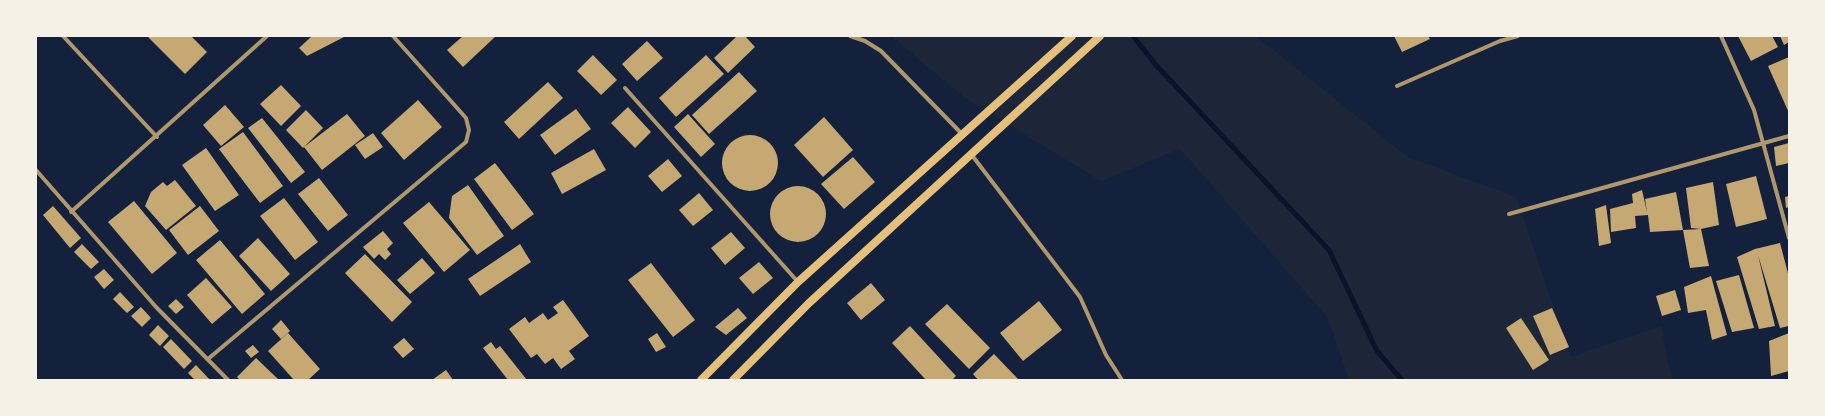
<!DOCTYPE html>
<html>
<head>
<meta charset="utf-8">
<style>
  body { margin:0 }
  #map { position:relative; width:1825px; height:416px; overflow:hidden; background:#14213d; font-family:"Noto Sans",sans-serif }
  canvas { display:block }
  .frame { position:absolute; inset:0; border:37px solid #f6f1e7; pointer-events:none }
</style>
</head>
<body>
<div id="map">
<canvas width="1825" height="416"></canvas>
<div class="frame"></div>
</div>
<script>
const context = document.querySelector('canvas').getContext('2d');
context.lineJoin = 'round';
function fillPath(path, color) { context.fillStyle = color; context.fill(path, 'evenodd'); }
const shape = rows => new Path2D(rows.map(r => 'M' + r).join(''));
function strokePath(path, color, width, dash) { context.strokeStyle = color; context.lineWidth = width; context.lineCap = dash ? 'butt' : 'round'; context.setLineDash(dash || []); context.stroke(path); }
fillPath(shape([
  [891,36,1256,36,1408,157,1516,197,1571,357,1661,326,1672,380,1349,380,1328,318,1180,149,1101,181,965,98]
]), '#1d2539');
strokePath(shape([
  [1133,36,1155,64,1329,250,1377,351,1402,380]
]), '#0b132b', 5);
fillPath(shape([
  [147,36,191,36,207,52,185,74],
  [312,36,346,36,307,56,299,48],
  [463,36,496,36,463,67,447,50],
  [737,36,745,36,755,47,728,73,714,58],
  [1394,36,1428,36,1430,39,1402,52],
  [1738,36,1772,36,1778,47,1751,61],
  [1780,36,1789,36,1789,42,1784,45],
  [647,41,663,58,637,81,622,64],
  [593,55,617,80,601,95,577,71],
  [706,55,724,74,676,117,659,98],
  [1789,57,1789,113,1768,66],
  [739,72,757,91,709,134,692,115],
  [548,82,563,98,519,139,504,122],
  [281,85,301,106,281,126,260,104],
  [418,100,442,127,404,160,381,133],
  [225,105,244,127,221,146,203,125],
  [628,107,651,132,635,148,611,123],
  [576,109,591,129,555,155,540,135],
  [306,110,323,128,303,148,286,130],
  [347,114,365,136,322,170,304,147],
  [688,114,715,144,701,157,674,127],
  [824,117,853,150,823,177,794,145],
  [262,118,305,172,291,183,248,128],
  [243,132,283,186,260,203,219,149],
  [373,133,383,147,365,159,355,145],
  '722 163a28 28 0 1 1 56 0a28 28 0 1 1-56 0Z',
  [1789,143,1789,163,1776,166,1774,147],
  [206,148,239,195,215,211,182,165],
  [594,149,606,170,562,194,551,173],
  [853,157,875,182,844,209,821,184],
  [668,159,682,176,662,192,648,176],
  [495,163,534,214,512,230,474,179],
  [1756,176,1767,219,1736,227,1726,184],
  [319,178,348,215,328,231,298,194],
  [175,180,196,206,166,230,145,206,151,192,163,182,167,186],
  [1713,182,1719,225,1701,229,1709,266,1690,268,1683,230,1701,229,1691,228,1686,188],
  [468,185,504,236,477,255,449,218,452,196],
  '770 214a28 28 0 1 1 56 0a28 28 0 1 1-56 0Z',
  [1642,190,1647,212,1645,199,1676,192,1683,230,1650,232,1648,215,1635,216,1636,228,1611,232,1610,209,1633,203,1632,194],
  [699,193,713,210,693,226,679,210],
  [1789,196,1789,207,1786,208,1785,197],
  [284,198,318,242,295,260,260,216],
  [134,201,177,253,152,274,108,222],
  [429,202,470,250,444,272,403,223],
  [1606,205,1611,243,1599,246,1595,209],
  [53,206,81,238,70,248,43,215],
  [200,206,219,231,188,255,169,230],
  [383,231,393,243,387,249,391,254,385,260,379,254,374,259,363,247],
  [731,232,745,248,725,265,711,248],
  [258,238,290,274,271,291,239,256],
  [220,240,265,294,242,314,196,260],
  [1780,243,1789,277,1789,326,1780,328,1758,255,1775,326,1759,329,1737,257,1755,249],
  [82,244,99,262,91,269,74,252],
  [520,244,531,262,480,296,468,279],
  [365,254,412,302,392,322,345,273],
  [422,258,435,273,410,294,397,280],
  [759,262,773,278,753,294,739,278],
  [651,263,695,320,673,337,628,280],
  [104,269,114,280,104,289,94,277],
  [1739,275,1754,328,1732,332,1716,281],
  [1711,276,1727,335,1712,340,1706,310,1688,313,1684,287],
  [206,278,232,307,212,324,187,295],
  [871,283,885,300,861,320,847,303],
  [1675,290,1681,310,1662,316,1656,296],
  [120,292,134,307,127,313,113,299],
  [176,299,184,307,176,314,168,306],
  [563,300,589,336,569,351,575,359,561,369,553,358,545,364,537,354,531,358,509,329,525,317,529,323,543,313,548,320,558,313,553,307],
  [1039,301,1062,330,1023,361,1000,333],
  [947,304,990,348,969,369,925,324],
  [141,307,151,318,142,327,131,316],
  [738,308,747,318,726,335,715,327],
  [1552,308,1569,347,1550,355,1533,316],
  [1521,318,1549,360,1533,370,1506,328],
  [281,320,290,331,281,339,272,329],
  [158,325,169,336,160,346,149,335],
  [910,326,956,376,952,380,926,380,892,343],
  [288,333,320,369,308,380,294,380,268,351],
  [657,333,666,347,656,352,648,339],
  [1789,333,1789,371,1771,376,1769,341],
  [404,338,414,349,403,358,393,347],
  [171,339,192,361,184,369,163,347],
  [491,342,496,349,500,346,527,380,508,380,483,348],
  [253,345,259,352,251,358,245,351],
  [994,354,1019,380,978,380,973,374],
  [256,358,279,380,240,380,237,377],
  [196,365,210,380,195,380,188,373],
  [446,370,453,380,432,380]
]), '#c6a872');
strokePath(shape([
  [63,36,157,137],
  [850,36,865,41,881,51,962,134],
  [1721,36,1754,110,1789,238],
  [1397,86,1500,41,1518,36],
  [625,88,798,282],
  [971,154,1080,297,1106,355,1122,380],
  [36,170,156,307,228,380],
  [71,212,267,36],
  [1509,214,1789,136],
  [208,359,466,142,469,130,466,118,393,36]
]), '#b1986c', 4);
strokePath(shape([
  [701,380,798,282,1072,36],
  [733,380,809,303,1100,36]
]), '#e5c07b', 8);
</script>
</body>
</html>
